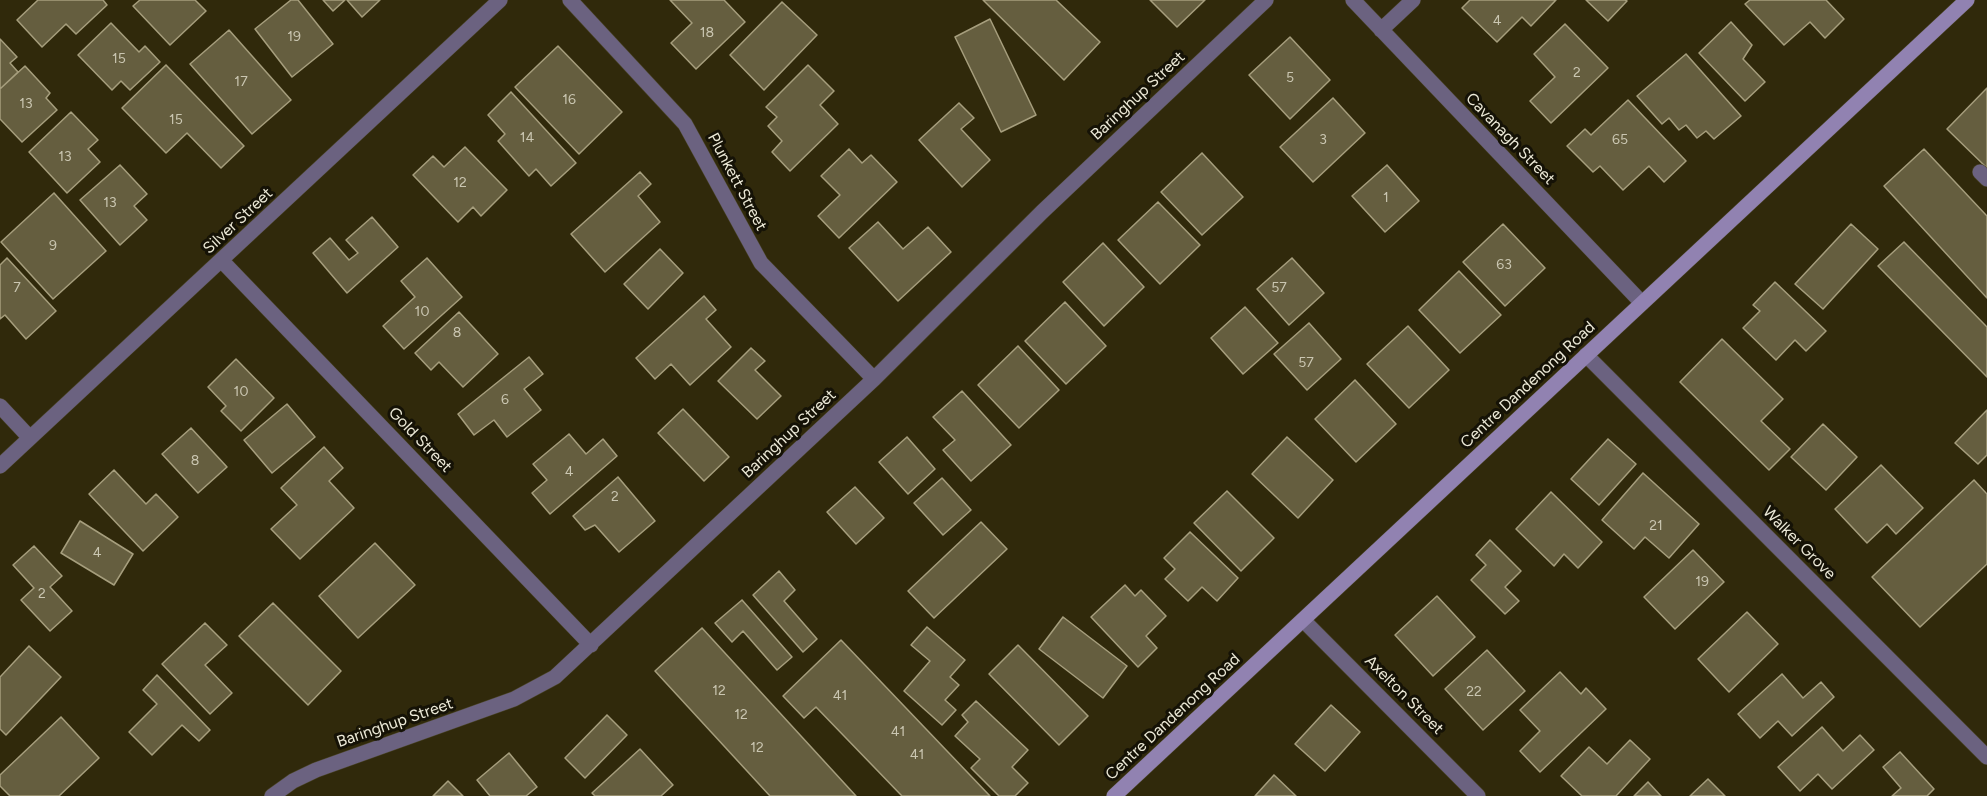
<!DOCTYPE html>
<html>
<head>
<meta charset="utf-8">
<style>
  body { margin:0 }
  canvas { display:block; background:#30290b }
</style>
</head>
<body>
<canvas width="1987" height="796"></canvas>
<script>
const context = document.querySelector('canvas').getContext('2d');
context.lineJoin = 'round';
function fillPath(path, color) { context.fillStyle = color; context.fill(path, 'evenodd'); }
const shape = rows => new Path2D(rows.map(r => 'M' + r).join(''));
function strokePath(path, color, width, dash) { context.strokeStyle = color; context.lineWidth = width; context.lineCap = dash ? 'butt' : 'round'; context.setLineDash(dash || []); context.stroke(path); }
function write(font, color, halo, rows, align = 'center') {
  context.font = font + ' Figtree,sans-serif'; context.lineWidth = 6; context.setLineDash([]); context.textBaseline = 'middle'; context.strokeStyle = halo; context.fillStyle = color; for (const [text, x, y, turn = 0] of rows) {
    context.save(); context.translate(x, y); context.rotate((+turn || 0) * Math.PI / 180); context.textAlign = isNaN(turn) ? turn : align; if (halo) context.strokeText(text, 0, 0); context.fillText(text, 0, 0); context.restore();
  }
}
const building = shape([
  [38,0,103,0,107,5,76,34,66,24,42,47,17,20,38,0],
  [140,0,195,0,206,11,170,45,133,6,140,0],
  [291,0,298,0,333,44,292,77,255,29,291,0],
  [323,0,345,0,333,11,323,0],
  [347,0,380,0,362,17,347,0],
  [670,0,724,0,745,22,696,69,671,43,692,23,670,0],
  [983,0,1056,0,1100,42,1064,80,983,0],
  [1150,0,1205,0,1177,27,1150,0],
  [1470,0,1556,0,1531,26,1522,17,1497,42,1462,8,1470,0],
  [1586,0,1625,0,1627,1,1608,21,1586,0],
  [1750,0,1826,0,1844,19,1825,38,1810,22,1784,45,1745,4,1750,0],
  [782,2,817,35,764,90,730,55,782,2],
  [990,19,1036,115,1001,132,955,37,990,19],
  [1731,22,1752,45,1743,59,1765,82,1745,101,1699,53,1731,22],
  [111,23,139,52,145,46,160,62,130,90,121,81,112,90,78,55,111,23],
  [1565,24,1608,68,1551,123,1530,101,1555,77,1534,54,1565,24],
  [229,30,291,100,252,134,190,64,229,30],
  [1290,37,1330,80,1290,119,1249,75,1290,37],
  [0,39,17,57,10,63,18,72,0,89,0,39],
  [558,46,622,112,579,154,515,87,558,46],
  [1686,54,1741,116,1714,139,1706,131,1697,138,1686,125,1679,130,1669,118,1662,124,1637,96,1686,54],
  [166,65,244,146,221,168,187,133,166,153,122,108,166,65],
  [808,65,834,91,820,105,838,124,790,171,772,152,782,141,768,126,777,117,766,107,808,65],
  [25,66,50,93,46,98,57,110,22,142,0,119,0,89,25,66],
  [1987,88,1987,168,1947,129,1987,88],
  [511,92,576,163,551,186,536,169,529,176,498,141,505,134,488,115,511,92],
  [1333,98,1365,133,1313,182,1280,147,1333,98],
  [1628,100,1686,161,1664,182,1649,166,1623,190,1600,166,1593,172,1567,146,1585,129,1591,135,1628,100],
  [959,103,974,118,961,129,990,160,962,187,919,140,959,103],
  [71,112,98,140,88,149,100,162,67,193,29,152,71,112],
  [465,147,507,190,481,216,473,207,458,222,413,175,433,156,444,167,465,147],
  [849,149,862,163,871,155,897,182,839,238,818,216,840,195,821,176,849,149],
  [1924,149,1987,216,1987,298,1884,186,1924,149],
  [1202,153,1243,197,1202,235,1161,192,1202,153],
  [120,165,147,194,134,206,147,220,120,245,80,200,120,165],
  [1387,165,1419,201,1385,232,1352,196,1387,165],
  [640,172,651,184,638,196,660,222,605,272,571,234,640,172],
  [54,193,106,251,53,299,1,242,54,193],
  [1158,202,1200,245,1160,284,1118,240,1158,202],
  [372,217,398,247,347,293,313,253,330,238,349,260,358,253,346,240,372,217],
  [878,222,903,249,928,227,951,252,898,301,849,248,878,222],
  [1503,224,1545,268,1505,306,1463,262,1503,224],
  [1851,224,1878,249,1823,309,1795,284,1851,224],
  [1904,242,1987,327,1987,377,1878,266,1904,242],
  [1103,243,1144,287,1104,326,1063,282,1103,243],
  [660,249,683,273,648,309,624,284,660,249],
  [7,258,56,311,26,339,5,315,0,319,0,265,7,258],
  [427,258,462,297,404,349,383,326,415,297,401,281,427,258],
  [1292,258,1324,293,1289,325,1257,289,1292,258],
  [1459,271,1501,315,1460,353,1419,310,1459,271],
  [1775,282,1826,331,1806,351,1795,340,1776,360,1743,328,1760,311,1753,305,1775,282],
  [704,296,716,310,706,319,731,347,690,385,671,364,655,379,636,358,704,296],
  [1065,302,1106,346,1066,384,1025,341,1065,302],
  [1245,307,1278,343,1243,374,1211,338,1245,307],
  [459,312,498,354,463,387,439,362,431,370,415,353,459,312],
  [1309,323,1341,359,1307,390,1274,354,1309,323],
  [1408,326,1449,370,1409,408,1367,364,1408,326],
  [1722,339,1783,399,1761,421,1790,449,1769,470,1680,382,1722,339],
  [1018,346,1059,390,1019,428,978,385,1018,346],
  [751,348,765,361,755,370,781,396,757,419,718,381,751,348],
  [529,357,543,374,524,389,541,410,507,437,494,420,474,435,458,414,529,357],
  [236,359,274,398,241,431,221,411,226,406,208,387,236,359],
  [1355,380,1396,424,1356,462,1315,419,1355,380],
  [962,391,1011,445,971,481,943,450,955,440,933,417,962,391],
  [287,404,315,437,272,473,244,440,287,404],
  [683,409,729,457,704,481,658,433,683,409],
  [1987,410,1987,455,1978,464,1955,443,1987,410],
  [1823,424,1857,457,1826,490,1791,457,1823,424],
  [191,428,227,467,198,493,162,454,191,428],
  [569,434,586,454,603,439,617,456,550,514,532,493,547,480,533,464,569,434],
  [907,437,935,469,908,494,879,462,907,437],
  [1287,437,1333,480,1298,518,1252,474,1287,437],
  [1608,439,1636,464,1599,505,1571,479,1608,439],
  [324,447,343,468,329,481,354,508,300,559,271,529,297,505,281,488,324,447],
  [1881,465,1923,508,1896,534,1887,524,1867,543,1835,509,1881,465],
  [114,470,146,504,156,494,178,517,143,551,89,494,114,470],
  [1643,473,1699,524,1669,558,1645,537,1634,549,1602,520,1643,473],
  [618,477,655,521,619,552,595,525,585,530,573,516,618,477],
  [942,478,971,510,943,535,914,503,942,478],
  [1974,480,1987,494,1987,564,1920,627,1872,577,1974,480],
  [855,487,884,518,856,544,827,512,855,487],
  [1227,491,1274,538,1241,571,1194,523,1227,491],
  [1551,492,1602,542,1578,568,1564,554,1554,566,1516,529,1551,492],
  [80,521,133,554,114,585,61,553,80,521],
  [981,522,1007,549,934,618,908,591,981,522],
  [1190,532,1238,578,1217,601,1202,587,1188,601,1165,579,1175,569,1164,558,1190,532],
  [1490,540,1521,571,1505,587,1519,601,1505,614,1471,580,1486,565,1476,555,1490,540],
  [375,543,415,585,358,638,319,596,375,543],
  [34,546,62,576,50,587,72,611,50,631,21,600,34,588,13,565,34,546],
  [1693,550,1724,582,1675,629,1644,597,1693,550],
  [779,571,795,590,784,601,817,639,803,652,753,595,779,571],
  [1125,585,1135,596,1141,590,1166,616,1146,636,1157,648,1138,667,1091,617,1125,585],
  [1437,596,1475,637,1433,676,1395,635,1437,596],
  [742,600,792,657,777,670,743,631,732,642,715,623,742,600],
  [273,603,341,671,308,705,239,636,273,603],
  [1747,612,1778,644,1729,692,1698,659,1747,612],
  [1063,617,1127,666,1103,698,1039,649,1063,617],
  [205,623,227,645,205,665,232,693,210,714,162,664,205,623],
  [927,627,965,660,950,677,959,685,945,700,956,710,942,725,904,691,930,661,911,645,927,627],
  [702,628,856,796,770,796,655,671,702,628],
  [841,640,990,796,902,796,816,707,804,718,783,696,841,640],
  [1018,645,1088,716,1059,745,989,674,1018,645],
  [29,646,61,677,6,735,0,729,0,677,29,646],
  [1487,650,1525,691,1483,730,1445,689,1487,650],
  [1560,672,1581,694,1586,688,1606,709,1540,772,1520,751,1540,731,1520,710,1560,672],
  [1782,674,1803,698,1821,682,1834,697,1792,736,1778,721,1760,738,1738,714,1782,674],
  [157,675,210,730,199,741,182,725,152,755,129,732,157,704,143,690,157,675],
  [976,701,1028,750,1012,767,1028,783,1015,796,999,796,971,768,980,759,955,736,968,722,962,715,976,701],
  [1331,705,1360,732,1325,771,1295,744,1331,705],
  [607,715,627,735,585,778,565,758,607,715],
  [61,717,99,758,59,796,10,796,0,786,0,775,61,717],
  [1822,727,1843,751,1860,735,1874,750,1832,789,1818,774,1800,791,1778,767,1822,727],
  [1630,740,1650,759,1616,796,1582,796,1561,776,1589,747,1607,764,1630,740],
  [640,749,673,785,661,796,595,796,592,793,640,749],
  [1900,752,1934,789,1927,796,1892,796,1901,788,1883,767,1900,752],
  [509,753,537,787,526,796,490,796,477,780,509,753],
  [1274,775,1296,796,1255,796,1274,775],
  [1708,779,1725,796,1690,796,1708,779],
  [448,781,463,796,433,796,448,781],
  [1648,782,1661,796,1634,796,1648,782]
]);
fillPath(building, '#655e3f');
strokePath(building, '#a69e7d', 1.5);
const service = shape([
  [1980,172,1987,179]
]);
const minor = shape([
  [570,0,685,124,761,263,874,379],
  [1353,0,1642,303],
  [1381,30,1413,0],
  [222,261,591,645],
  [1586,355,1987,757],
  [0,406,30,438],
  [0,466,500,0],
  [1303,620,1478,796],
  [272,796,293,781,316,770,514,699,555,677,874,379,1042,212,1266,0]
]);
const secondary = shape([
  [1114,796,1967,0]
]);
strokePath(service, '#4a4428', 16);
strokePath(minor, '#4a4428', 16);
strokePath(secondary, '#4a4428', 16);
strokePath(service, '#6b6280', 15);
strokePath(minor, '#6b6280', 15);
strokePath(secondary, '#9182b1', 15);
write('14px', '#cac6b1', null, [
  ["4",1497,21],
  ["18",707,33],
  ["19",294,37],
  ["15",119,59],
  ["2",1577,73],
  ["5",1290,78],
  ["17",241,82],
  ["16",569,100],
  ["13",26,104],
  ["15",176,120],
  ["14",527,138],
  ["3",1323,140],
  ["65",1620,140],
  ["13",65,157],
  ["12",460,183],
  ["1",1386,198],
  ["13",110,203],
  ["9",53,246],
  ["63",1504,265],
  ["7",17,288],
  ["57",1279,288],
  ["10",422,312],
  ["8",457,333],
  ["57",1306,363],
  ["10",241,392],
  ["6",505,400],
  ["8",195,461],
  ["4",569,472],
  ["2",615,497],
  ["21",1656,526],
  ["4",97,553],
  ["19",1702,582],
  ["2",42,594],
  ["12",719,691],
  ["22",1474,692],
  ["41",840,696],
  ["12",741,715],
  ["41",898,732],
  ["12",757,748],
  ["41",917,755]
]);
write('16px', '#ece9d7', '#151206', [
  ["Baringhup Street",1138,96,-43],
  ["Cavanagh Street",1510,139,46],
  ["Plunkett Street",737,182,62],
  ["Silver Street",238,221,-43],
  ["Centre Dandenong Road",1528,385,-43],
  ["Baringhup Street",789,434,-43],
  ["Gold Street",420,440,46],
  ["Walker Grove",1799,543,45],
  ["Axelton Street",1404,695,45],
  ["Centre Dandenong Road",1173,717,-43],
  ["Baringhup Street",395,723,-19]
]);
</script>
</body>
</html>
